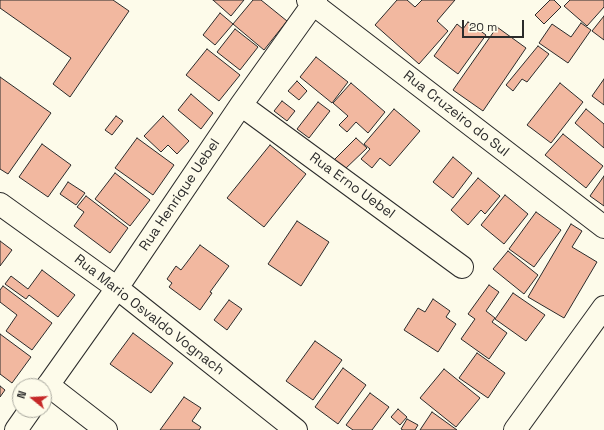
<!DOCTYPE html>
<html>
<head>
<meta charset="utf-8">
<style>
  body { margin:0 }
  #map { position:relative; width:604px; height:430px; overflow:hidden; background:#fdfbea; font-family:"Space Grotesk",sans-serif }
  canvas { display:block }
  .north { position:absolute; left:12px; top:378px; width:40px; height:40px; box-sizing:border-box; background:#fdfbea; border:1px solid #a9a89e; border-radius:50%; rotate:288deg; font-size:11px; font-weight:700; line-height:16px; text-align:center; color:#2b2b2b }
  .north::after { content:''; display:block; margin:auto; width:14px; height:18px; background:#c62828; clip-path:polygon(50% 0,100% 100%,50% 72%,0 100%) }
  .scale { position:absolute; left:462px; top:20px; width:62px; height:18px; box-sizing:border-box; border:2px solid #2b2b2b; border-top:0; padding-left:5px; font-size:12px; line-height:14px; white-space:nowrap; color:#2b2b2b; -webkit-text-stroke:3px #fdfbea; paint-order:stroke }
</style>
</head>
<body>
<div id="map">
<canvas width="604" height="430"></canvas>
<div class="north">N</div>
<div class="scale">20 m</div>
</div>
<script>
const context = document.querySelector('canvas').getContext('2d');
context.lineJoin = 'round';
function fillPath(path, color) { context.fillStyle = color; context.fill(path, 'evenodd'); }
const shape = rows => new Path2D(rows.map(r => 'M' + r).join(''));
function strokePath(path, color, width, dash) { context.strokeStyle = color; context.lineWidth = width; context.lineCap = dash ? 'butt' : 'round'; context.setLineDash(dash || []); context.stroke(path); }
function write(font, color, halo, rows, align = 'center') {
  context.font = font + ' "Space Grotesk",sans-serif'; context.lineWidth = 3; context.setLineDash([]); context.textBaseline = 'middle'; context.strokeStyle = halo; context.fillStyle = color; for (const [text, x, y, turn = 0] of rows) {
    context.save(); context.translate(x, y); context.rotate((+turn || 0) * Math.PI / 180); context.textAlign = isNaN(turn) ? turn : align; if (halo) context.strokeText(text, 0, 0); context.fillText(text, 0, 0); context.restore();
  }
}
const building = shape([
  [0,0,113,0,129,11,70,97,53,84,71,58,0,8,0,0],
  [213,0,244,0,231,16,213,0],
  [253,0,261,0,287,21,264,50,233,24,253,0],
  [397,0,407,0,415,7,422,0,455,0,437,21,448,31,419,64,375,25,397,0],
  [550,0,554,0,561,7,544,24,535,15,550,0],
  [570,0,604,0,604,7,587,26,564,6,570,0],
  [220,13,233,24,215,45,203,35,220,13],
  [604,16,604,40,592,31,604,16],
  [468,22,486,35,458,74,434,56,457,24,463,29,468,22],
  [581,23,591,30,568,63,539,43,552,24,571,37,581,23],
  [497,27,526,48,483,111,453,90,497,27],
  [235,29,258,47,240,70,217,52,235,29],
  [538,46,549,54,527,82,522,79,513,91,506,85,538,46],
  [207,49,240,75,219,101,186,75,207,49],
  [316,57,348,82,332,103,300,77,316,57],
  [0,77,51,113,8,174,0,169,0,77],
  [604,79,604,105,592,96,604,79],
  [297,81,307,91,299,100,288,91,297,81],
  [351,83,385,112,368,133,356,122,347,132,339,125,348,116,333,103,351,83],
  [560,83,583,102,551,143,527,125,560,83],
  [191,94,213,113,201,129,178,110,191,94],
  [282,101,295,111,287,121,274,111,282,101],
  [318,102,330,111,309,138,297,129,318,102],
  [394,109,420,131,390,166,380,158,372,168,361,159,370,149,364,144,394,109],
  [586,109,604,124,604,148,575,123,586,109],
  [116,116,123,121,112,135,105,130,116,116],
  [163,116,189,141,177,154,168,145,161,152,144,136,163,116],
  [563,134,603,166,586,188,545,155,563,134],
  [137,138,174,165,153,195,115,168,137,138],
  [356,138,367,148,344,170,334,160,356,138],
  [42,144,71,165,48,197,19,177,42,144],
  [270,145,306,174,264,227,227,198,270,145],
  [453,157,472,173,453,198,433,182,453,157],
  [115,173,150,200,130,226,95,199,115,173],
  [604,176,604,206,590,196,604,176],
  [478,178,500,196,485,214,481,210,468,225,451,210,478,178],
  [68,182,85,193,76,205,60,194,68,182],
  [505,195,528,214,504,244,481,225,505,195],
  [86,196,128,228,110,253,74,226,84,212,77,207,86,196],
  [536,212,561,230,534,267,509,249,536,212],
  [297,221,329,242,301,286,268,264,297,221],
  [571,224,582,231,572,247,597,262,564,318,528,297,571,224],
  [0,241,12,250,0,266,0,241],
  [200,245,229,266,210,292,212,293,200,310,169,287,172,283,167,279,176,266,181,270,200,245],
  [508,251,538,275,524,294,493,269,508,251],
  [42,270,75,295,58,317,29,295,26,299,5,284,11,276,28,289,42,270],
  [489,285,499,292,486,311,495,318,492,322,507,333,489,359,461,339,475,319,468,314,489,285],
  [3,286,52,323,32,350,6,331,17,315,0,302,0,290,3,286],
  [513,293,545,315,526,341,495,319,513,293],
  [433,299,450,311,446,317,456,324,438,352,404,330,418,308,425,312,433,299],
  [229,300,242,309,227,330,214,320,229,300],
  [133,333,173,363,151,393,110,364,133,333],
  [0,334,31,357,12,383,0,374,0,334],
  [315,341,342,360,313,400,286,381,315,341],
  [477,353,505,373,488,398,459,378,477,353],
  [343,368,366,385,338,424,315,407,343,368],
  [444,369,480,398,456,427,420,398,444,369],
  [0,386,5,390,0,397,0,386],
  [370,393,389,407,372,430,353,430,346,425,370,393],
  [184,397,201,408,192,421,201,427,199,430,160,430,184,397],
  [398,409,407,417,400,425,391,417,398,409],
  [432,412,457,430,420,430,432,412],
  [407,419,418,425,415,430,403,430,401,429,407,419]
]);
fillPath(building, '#f2b8a0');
strokePath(building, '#2b2b2b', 1);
const minor = shape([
  [308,0,604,227],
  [241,105,462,267],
  [0,204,117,288,296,430],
  [48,385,106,430],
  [44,391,117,288,241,105,316,0],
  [16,430,30,410],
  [515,430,604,307]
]);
strokePath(minor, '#2b2b2b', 24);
strokePath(minor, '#fdfbea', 22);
write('14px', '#2b2b2b', '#fdfbea', [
  ["Rua Cruzeiro do Sul",456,114,38],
  ["Rua Erno Uebel",352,186,36],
  ["Rua Henrique Uebel",180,195,-56],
  ["Rua Mario Osvaldo Vognach",149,315,38]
]);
</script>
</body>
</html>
